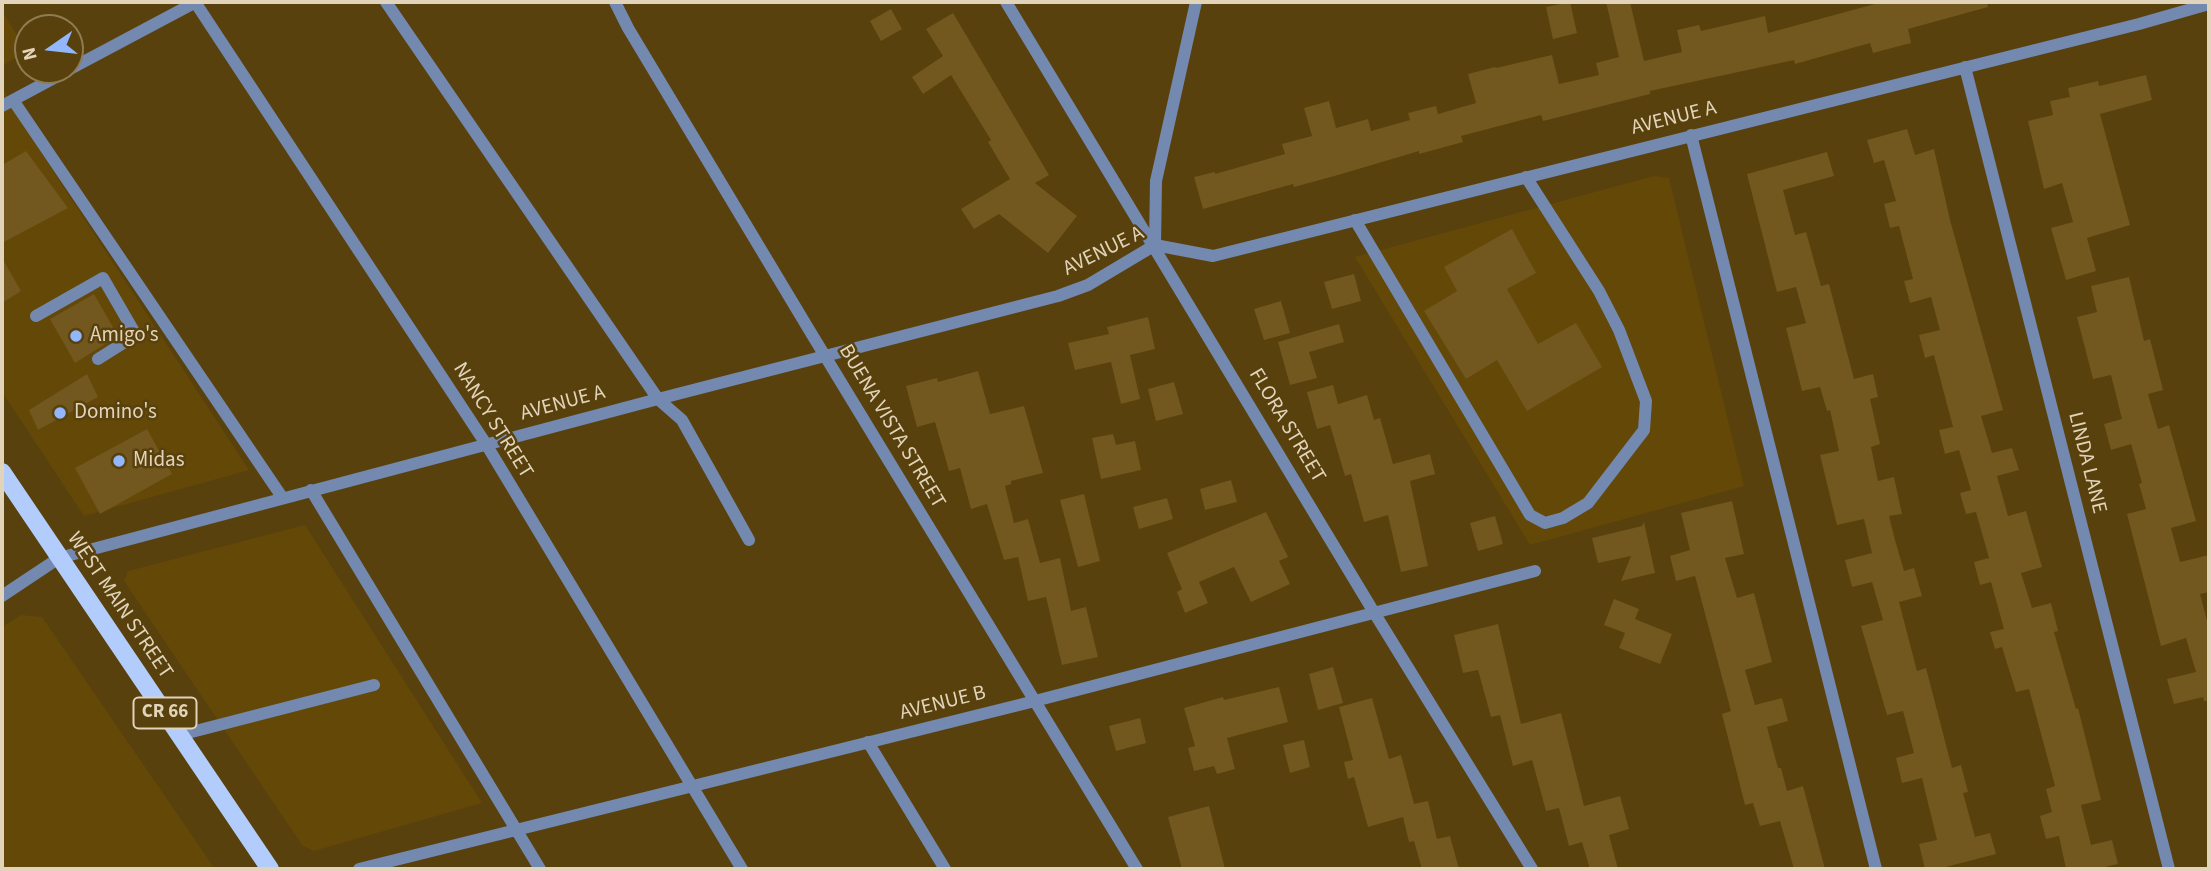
<!DOCTYPE html>
<html>
<head>
<meta charset="utf-8">
<style>
  body { margin:0 }
  #map { position:relative; width:2211px; height:871px; overflow:hidden; background:#58410d; font-family:"Source Sans 3",sans-serif }
  canvas { display:block }
  .frame { position:absolute; inset:0; border:4px solid #e2d4bb; pointer-events:none }
  .north { position:absolute; left:14px; top:14px; width:70px; height:70px; box-sizing:border-box; background:#58410d; border:2px solid #8f7c53; border-radius:50%; rotate:256deg; font-size:19px; font-weight:700; line-height:28px; text-align:center; color:#e2d4bb }
  .north::after { content:''; display:block; margin:auto; width:24px; height:32px; background:#93b7fd; clip-path:polygon(50% 0,100% 100%,50% 72%,0 100%) }
</style>
</head>
<body>
<div id="map">
<canvas width="2211" height="871"></canvas>
<div class="frame"></div>
<div class="north">N</div>
</div>
<script>
const context = document.querySelector('canvas').getContext('2d');
context.lineJoin = 'round';
function fillPath(path, color) { context.fillStyle = color; context.fill(path, 'evenodd'); }
const shape = rows => new Path2D(rows.map(r => 'M' + r).join(''));
function strokePath(path, color, width, dash) { context.strokeStyle = color; context.lineWidth = width; context.lineCap = dash ? 'butt' : 'round'; context.setLineDash(dash || []); context.stroke(path); }
function write(font, color, halo, rows, align = 'center') {
  context.font = font + ' "Source Sans 3",sans-serif'; context.lineWidth = 5; context.setLineDash([]); context.textBaseline = 'middle'; context.strokeStyle = halo; context.fillStyle = color; for (const [text, x, y, turn = 0] of rows) {
    context.save(); context.translate(x, y); context.rotate((+turn || 0) * Math.PI / 180); context.textAlign = isNaN(turn) ? turn : align; if (halo) context.strokeText(text, 0, 0); context.fillText(text, 0, 0); context.restore();
  }
}
fillPath(shape([
  [2,11,27,51,2,66],
  [2,86,19,119,249,470,84,516,2,392],
  [1654,176,1669,178,1744,486,1530,545,1355,257],
  [305,525,482,803,314,851,302,845,124,581,128,571],
  [21,615,42,617,215,869,2,869,2,627]
]), '#634808');
fillPath(shape([
  [1570,2,1577,33,1553,39,1546,7],
  [1606,2,1630,2,1644,61,1682,52,1677,30,1699,25,1701,31,1765,16,1768,33,1882,2,1987,2,1988,7,1908,29,1911,43,1873,53,1870,43,1795,64,1794,60,1650,91,1650,94,1543,121,1541,115,1461,136,1463,142,1419,154,1419,151,1338,175,1294,187,1293,184,1203,209,1194,177,1215,172,1215,174,1285,154,1282,144,1312,136,1304,108,1329,101,1336,128,1368,119,1371,131,1410,120,1408,113,1436,106,1438,114,1476,103,1468,74,1495,67,1496,68,1552,55,1559,84,1599,75,1596,63,1619,57],
  [891,9,902,29,881,41,870,21],
  [953,13,1049,175,1035,183,1077,216,1048,253,999,214,974,229,961,209,1010,179,988,142,991,140,951,75,923,94,912,77,943,56,926,29],
  [2146,75,2152,100,2100,114,2130,225,2087,238,2096,271,2066,280,2051,228,2073,222,2062,183,2044,189,2028,121,2053,115,2050,101,2070,97,2068,88,2098,81,2099,86],
  [1907,129,1915,155,1934,149,1950,220,2003,410,1981,416,1992,453,2012,448,2019,470,1997,476,2008,516,2026,511,2042,567,2021,573,2032,608,2051,603,2058,631,2054,632,2076,709,2078,708,2101,800,2081,805,2091,845,2112,840,2118,864,2096,869,2066,869,2059,836,2046,839,2040,816,2052,812,2046,789,2055,786,2029,689,2016,692,2002,647,1995,649,1990,632,2004,629,1991,582,1980,585,1974,562,1989,558,1976,512,1966,514,1960,493,1971,490,1959,450,1945,454,1939,430,1953,427,1934,355,1925,358,1919,335,1940,330,1931,297,1910,303,1904,281,1913,279,1899,226,1890,228,1884,204,1896,201,1884,160,1874,163,1867,140],
  [26,151,68,208,2,243,2,165],
  [1827,152,1834,176,1783,190,1795,235,1806,232,1821,286,1829,284,1854,379,1873,374,1878,397,1870,399,1880,444,1871,447,1878,481,1894,477,1902,514,1889,516,1895,540,1904,571,1914,568,1922,596,1899,602,1917,671,1926,668,1952,768,1961,765,1968,792,1963,793,1975,837,1990,833,1996,854,1938,869,1925,869,1919,844,1937,840,1922,778,1902,783,1896,758,1914,753,1903,711,1887,715,1861,626,1883,620,1872,582,1852,587,1845,560,1872,553,1864,519,1837,525,1820,455,1839,451,1830,410,1827,411,1820,387,1802,391,1786,328,1806,323,1796,287,1777,292,1747,174],
  [1512,229,1536,273,1507,289,1538,344,1576,323,1602,367,1527,411,1497,360,1466,379,1424,311,1457,291,1444,267],
  [2,258,21,291,2,303],
  [1354,274,1361,301,1332,309,1324,282],
  [2129,277,2144,341,2150,339,2163,390,2148,394,2158,429,2169,425,2196,521,2171,528,2180,562,2209,555,2209,592,2200,594,2209,628,2209,701,2204,701,2203,697,2174,704,2167,679,2196,672,2186,638,2161,646,2127,514,2146,509,2139,484,2142,483,2131,444,2111,450,2104,424,2122,419,2111,375,2093,379,2077,317,2097,312,2091,286],
  [94,294,118,336,75,363,50,319],
  [1281,301,1290,333,1264,340,1254,309],
  [1148,317,1155,349,1130,355,1140,399,1121,404,1111,362,1075,370,1068,343,1109,334,1107,327],
  [1339,324,1344,342,1309,352,1317,378,1290,385,1278,342],
  [978,371,990,414,1024,406,1043,473,1011,481,1011,484,1005,486,1014,523,1028,519,1040,563,1060,558,1071,611,1086,607,1098,657,1062,665,1046,597,1028,601,1018,557,1004,560,987,504,971,509,960,468,949,471,935,422,917,427,906,386,937,378,938,382],
  [87,374,98,397,38,430,29,410],
  [1174,382,1183,414,1156,421,1148,389],
  [1333,385,1338,404,1367,395,1374,420,1380,418,1393,464,1430,454,1435,474,1410,481,1428,566,1401,572,1388,515,1364,522,1351,474,1345,476,1330,425,1317,429,1307,392],
  [147,429,172,474,100,514,75,468],
  [1113,434,1116,445,1135,441,1141,470,1101,479,1092,438],
  [1231,480,1237,502,1205,510,1200,489],
  [1084,494,1100,561,1078,567,1060,500],
  [1167,498,1173,519,1139,529,1133,507],
  [1732,501,1744,554,1725,558,1737,598,1754,593,1772,662,1745,670,1755,705,1782,698,1788,721,1767,727,1778,768,1781,768,1787,791,1803,786,1825,869,1794,869,1780,821,1760,826,1753,803,1745,805,1722,714,1731,711,1695,576,1676,581,1670,556,1690,550,1681,513],
  [1266,512,1288,557,1279,561,1290,584,1251,602,1234,567,1199,582,1208,603,1185,613,1177,592,1182,589,1167,553],
  [1495,516,1503,544,1478,551,1470,523],
  [1644,522,1655,573,1621,581,1631,556,1598,563,1592,538,1642,526],
  [1614,599,1639,609,1635,619,1672,634,1660,664,1619,648,1625,633,1604,625],
  [1498,624,1521,724,1561,713,1584,806,1620,796,1629,829,1609,835,1618,869,1590,869,1582,842,1569,846,1559,808,1546,811,1532,760,1513,766,1500,715,1491,717,1478,670,1463,673,1454,635],
  [1333,667,1343,703,1318,710,1309,674],
  [1279,687,1288,722,1227,738,1235,769,1217,774,1214,766,1194,771,1188,748,1195,746,1184,708,1223,697,1224,700],
  [1372,698,1389,759,1401,755,1414,804,1428,801,1437,839,1450,836,1459,869,1422,869,1414,841,1409,842,1403,817,1368,827,1354,777,1348,779,1344,762,1353,760,1339,707],
  [1140,718,1146,743,1116,751,1109,726],
  [1304,740,1310,767,1290,773,1283,745],
  [1209,806,1225,869,1182,869,1168,817]
]), '#72571e');
strokePath(shape([
  [195,2,486,444,742,869],
  [386,2,658,399,682,420,749,540],
  [615,2,628,28,811,333,1137,869],
  [1006,2,1375,614,1532,869],
  [1965,67,2169,869],
  [70,69,196,2],
  [13,100,282,497],
  [2,106,69,70],
  [1691,135,1876,869],
  [1355,220,1530,515,1545,523,1563,518,1588,503,1644,430,1646,401,1619,330,1599,291,1526,177],
  [1155,245,1156,181,1196,2],
  [36,316,103,278,136,335,98,359],
  [311,490,540,869],
  [2,596,59,558,658,399,1058,296,1088,285,1155,245,1213,256,2139,24,2209,4],
  [180,735,374,685],
  [868,742,945,869],
  [359,869,1035,701,1535,571]
]), '#7489b0', 12);
strokePath(shape([
  [2,472,270,869]
]), '#b2ccfb', 18);
for (const [x, y, r, color] of [
  [76,336,7,"#93b7fd"],
  [60,413,7,"#93b7fd"],
  [119,461,7,"#93b7fd"]
]) { const dot = new Path2D(); dot.arc(x, y, r, 0, 2 * Math.PI); context.fillStyle = color; context.fill(dot); strokePath(dot, '#58410d', 2.5); }
for (const [x, y, w] of [
  [165,713,63]
]) { const box = new Path2D(); box.roundRect(x - w / 2, y - 15.5, w, 31, 5); context.fillStyle = '#58410d'; context.fill(box); strokePath(box, '#e2d4bb', 2); }
write('bold 19px', '#e2d4bb', null, [
  ["CR 66",165,713]
]);
write('21px', '#e2d4bb', '#58410d', [
  ["AVENUE A",1674,119,-14],
  ["AVENUE A",1104,252,-26],
  ["AVENUE A",563,404,-15],
  ["NANCY STREET",492,421,58],
  ["FLORA STREET",1286,426,59],
  ["BUENA VISTA STREET",891,427,59],
  ["LINDA LANE",2086,463,76],
  ["WEST MAIN STREET",119,606,56],
  ["AVENUE B",943,704,-14]
]);
write('21px', '#e2d4bb', '#58410d', [
  ["Amigo's",90,336],
  ["Domino's",74,413],
  ["Midas",133,461]
], 'left');
</script>
</body>
</html>
